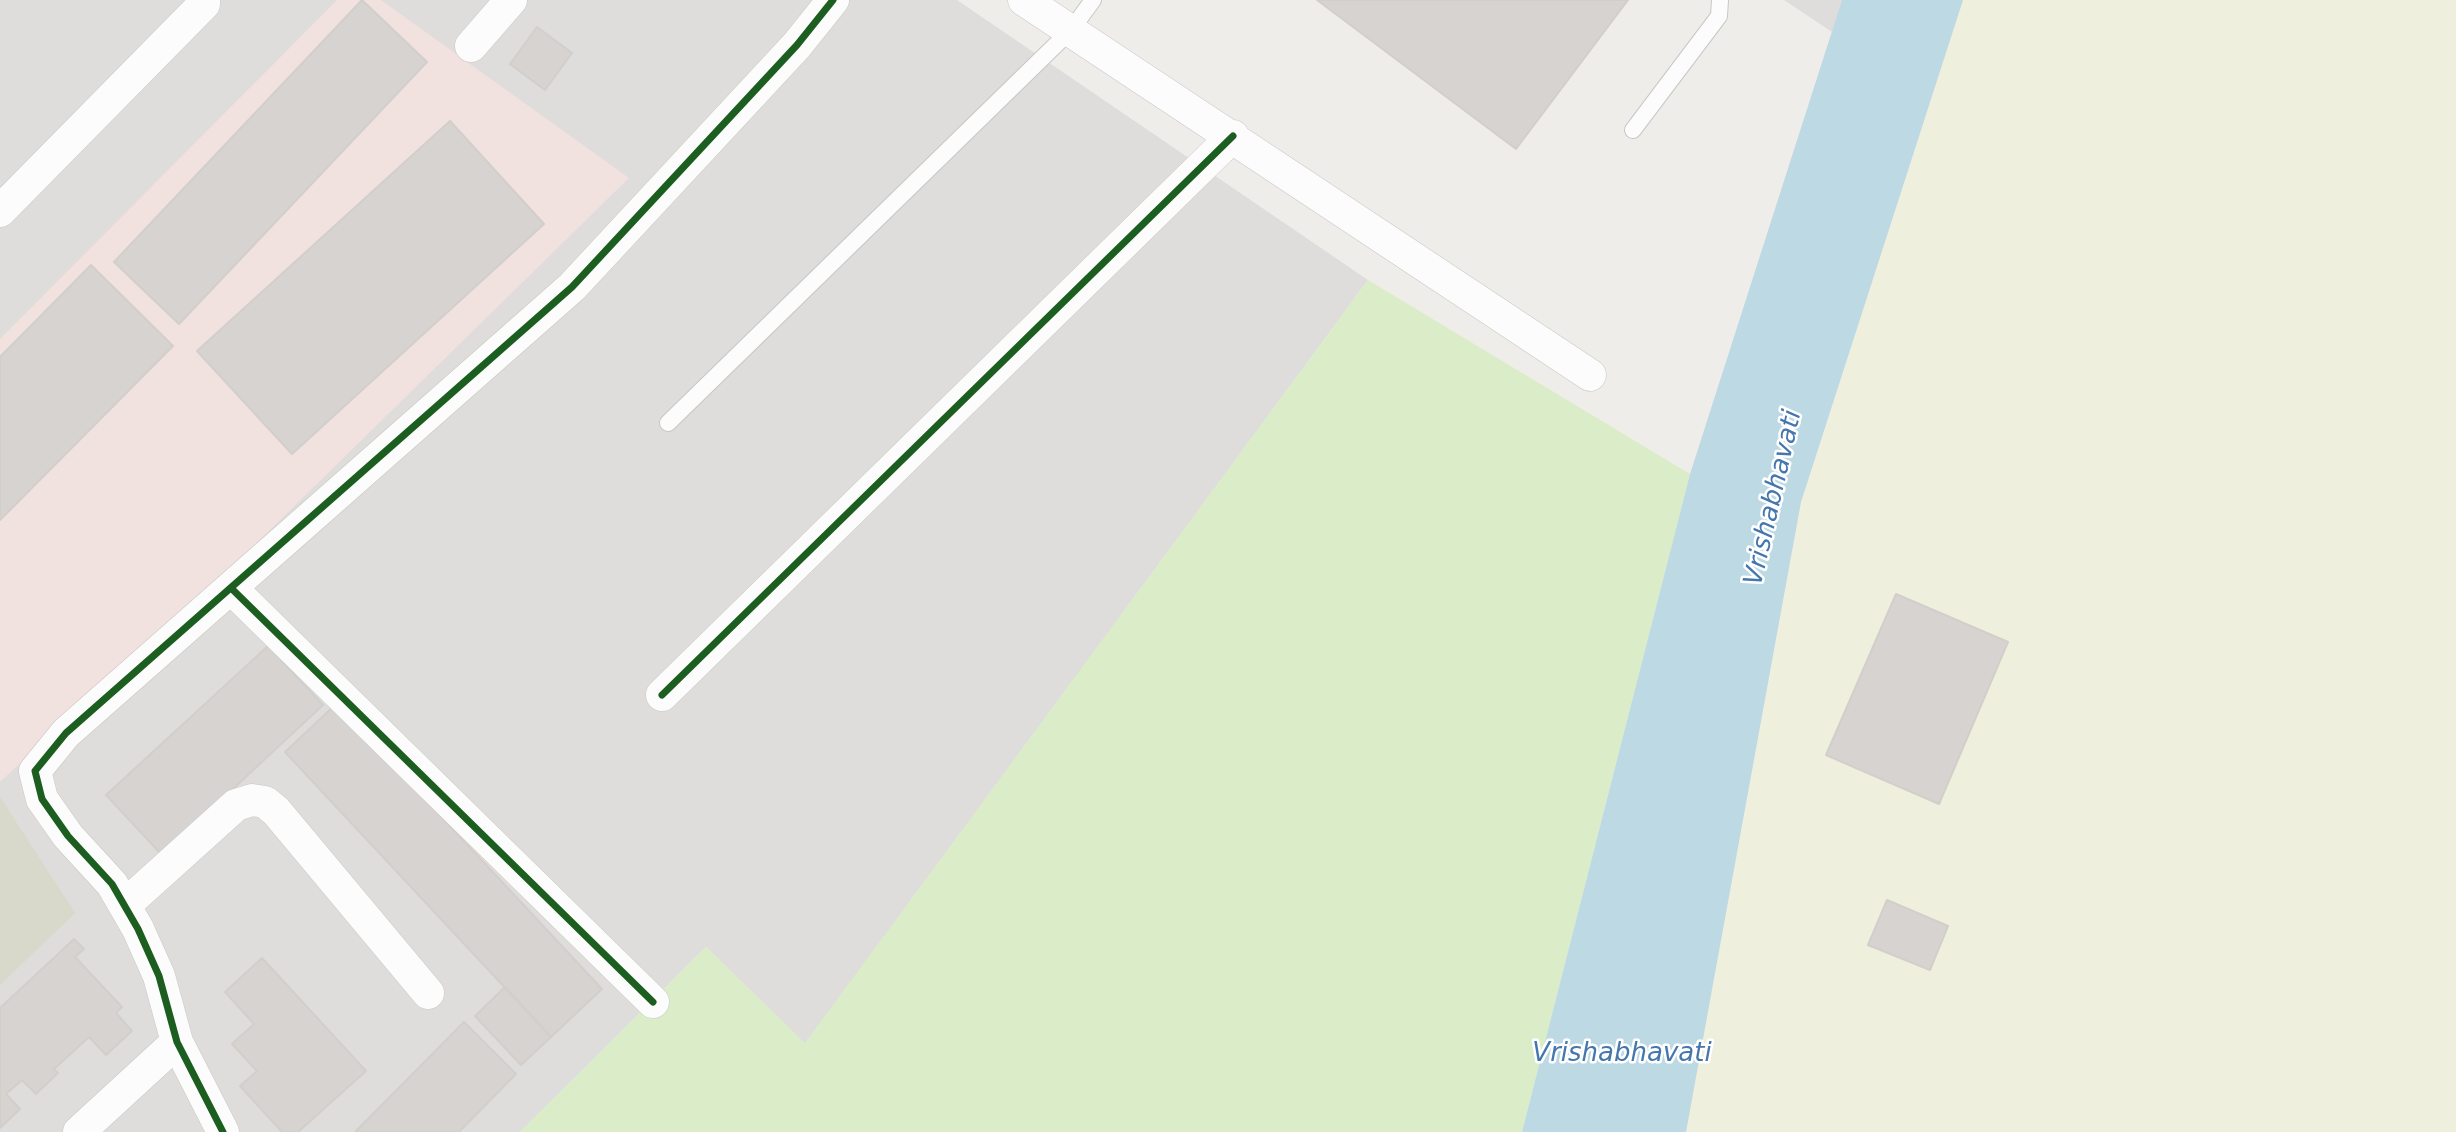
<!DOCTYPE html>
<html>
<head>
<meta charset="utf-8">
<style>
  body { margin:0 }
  canvas { display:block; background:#efedea }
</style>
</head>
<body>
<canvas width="2456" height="1132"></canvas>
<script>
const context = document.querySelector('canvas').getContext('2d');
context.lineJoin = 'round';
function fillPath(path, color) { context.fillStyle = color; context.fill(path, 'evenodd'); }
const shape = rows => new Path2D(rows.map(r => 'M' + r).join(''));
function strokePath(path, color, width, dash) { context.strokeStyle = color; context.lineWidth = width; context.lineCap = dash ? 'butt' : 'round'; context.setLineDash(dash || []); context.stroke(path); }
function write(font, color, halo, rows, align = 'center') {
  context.font = font + ' "DejaVu Sans",sans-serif'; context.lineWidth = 5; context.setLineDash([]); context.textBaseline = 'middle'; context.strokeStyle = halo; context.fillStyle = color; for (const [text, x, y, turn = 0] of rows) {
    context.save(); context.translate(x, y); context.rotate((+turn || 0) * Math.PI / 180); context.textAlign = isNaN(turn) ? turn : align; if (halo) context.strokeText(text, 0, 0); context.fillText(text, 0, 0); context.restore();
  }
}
fillPath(shape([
  [0,0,957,0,1368,280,805,1044,706,947,520,1132,0,1132],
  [1784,0,1842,0,1832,32]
]), '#dedddb');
fillPath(shape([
  [337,0,381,0,629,178,219,580,0,782,0,339]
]), '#f1e1df');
fillPath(shape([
  [0,797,75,913,0,985]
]), '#d8d8cb');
fillPath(shape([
  [1963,0,2456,0,2456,1132,1686,1132,1801,502]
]), '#eeefdd');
fillPath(shape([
  [1368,280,1690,474,1522,1132,520,1132,706,947,805,1043]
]), '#dbedc8');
fillPath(shape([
  [1842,0,1963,0,1801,502,1686,1132,1522,1132,1690,474]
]), '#bcd9e4');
const building = shape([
  [362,0,427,62,179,324,114,262,362,0],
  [1317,0,1628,0,1516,149,1317,0],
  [537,27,572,53,545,90,510,64,537,27],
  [450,121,544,224,292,454,197,351,450,121],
  [91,265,173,346,0,520,0,357,91,265],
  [1896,594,2008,642,1939,804,1826,755,1896,594],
  [268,646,323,705,162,855,106,795,268,646],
  [336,704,602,989,551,1037,285,752,336,704],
  [1887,900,1948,926,1930,970,1868,945,1887,900],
  [74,939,84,949,75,957,122,1007,116,1013,132,1031,106,1055,89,1037,54,1069,58,1073,36,1094,22,1080,6,1094,20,1109,0,1128,0,1008,74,939],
  [262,958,366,1071,298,1132,282,1132,240,1086,257,1071,232,1044,254,1024,225,992,262,958],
  [505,987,551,1037,521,1065,475,1016,505,987],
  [464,1022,516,1074,459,1132,355,1132,464,1022]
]);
fillPath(building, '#d6d3d1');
strokePath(building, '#d2cfcb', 2);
const service = shape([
  [1633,130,1719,16,1720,0],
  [668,423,1071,30,1093,0]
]);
const minor = shape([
  [1024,0,1590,375],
  [471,46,511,0],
  [0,211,204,4,204,0],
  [231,588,653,1002],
  [662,695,1233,136],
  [125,905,236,805,252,800,265,802,276,811,428,993],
  [79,1132,177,1042],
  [223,1132,177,1042,159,976,138,929,112,884,68,836,42,799,35,771,66,733,572,287,797,45,833,0]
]);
strokePath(service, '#c8c7c6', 18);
strokePath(minor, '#c8c7c6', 33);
strokePath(service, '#fdfcfc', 16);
strokePath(minor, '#fdfcfc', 32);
strokePath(shape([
  [231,588,653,1002],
  [662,695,1233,136],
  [223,1132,177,1042,159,976,138,929,112,884,68,836,42,799,35,771,66,733,572,287,797,45,833,0]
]), '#1b5e20', 7);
write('italic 26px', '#4576ae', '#fff', [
  ["Vrishabhavati",1774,498,-77],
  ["Vrishabhavati",1622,1054]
]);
</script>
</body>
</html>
